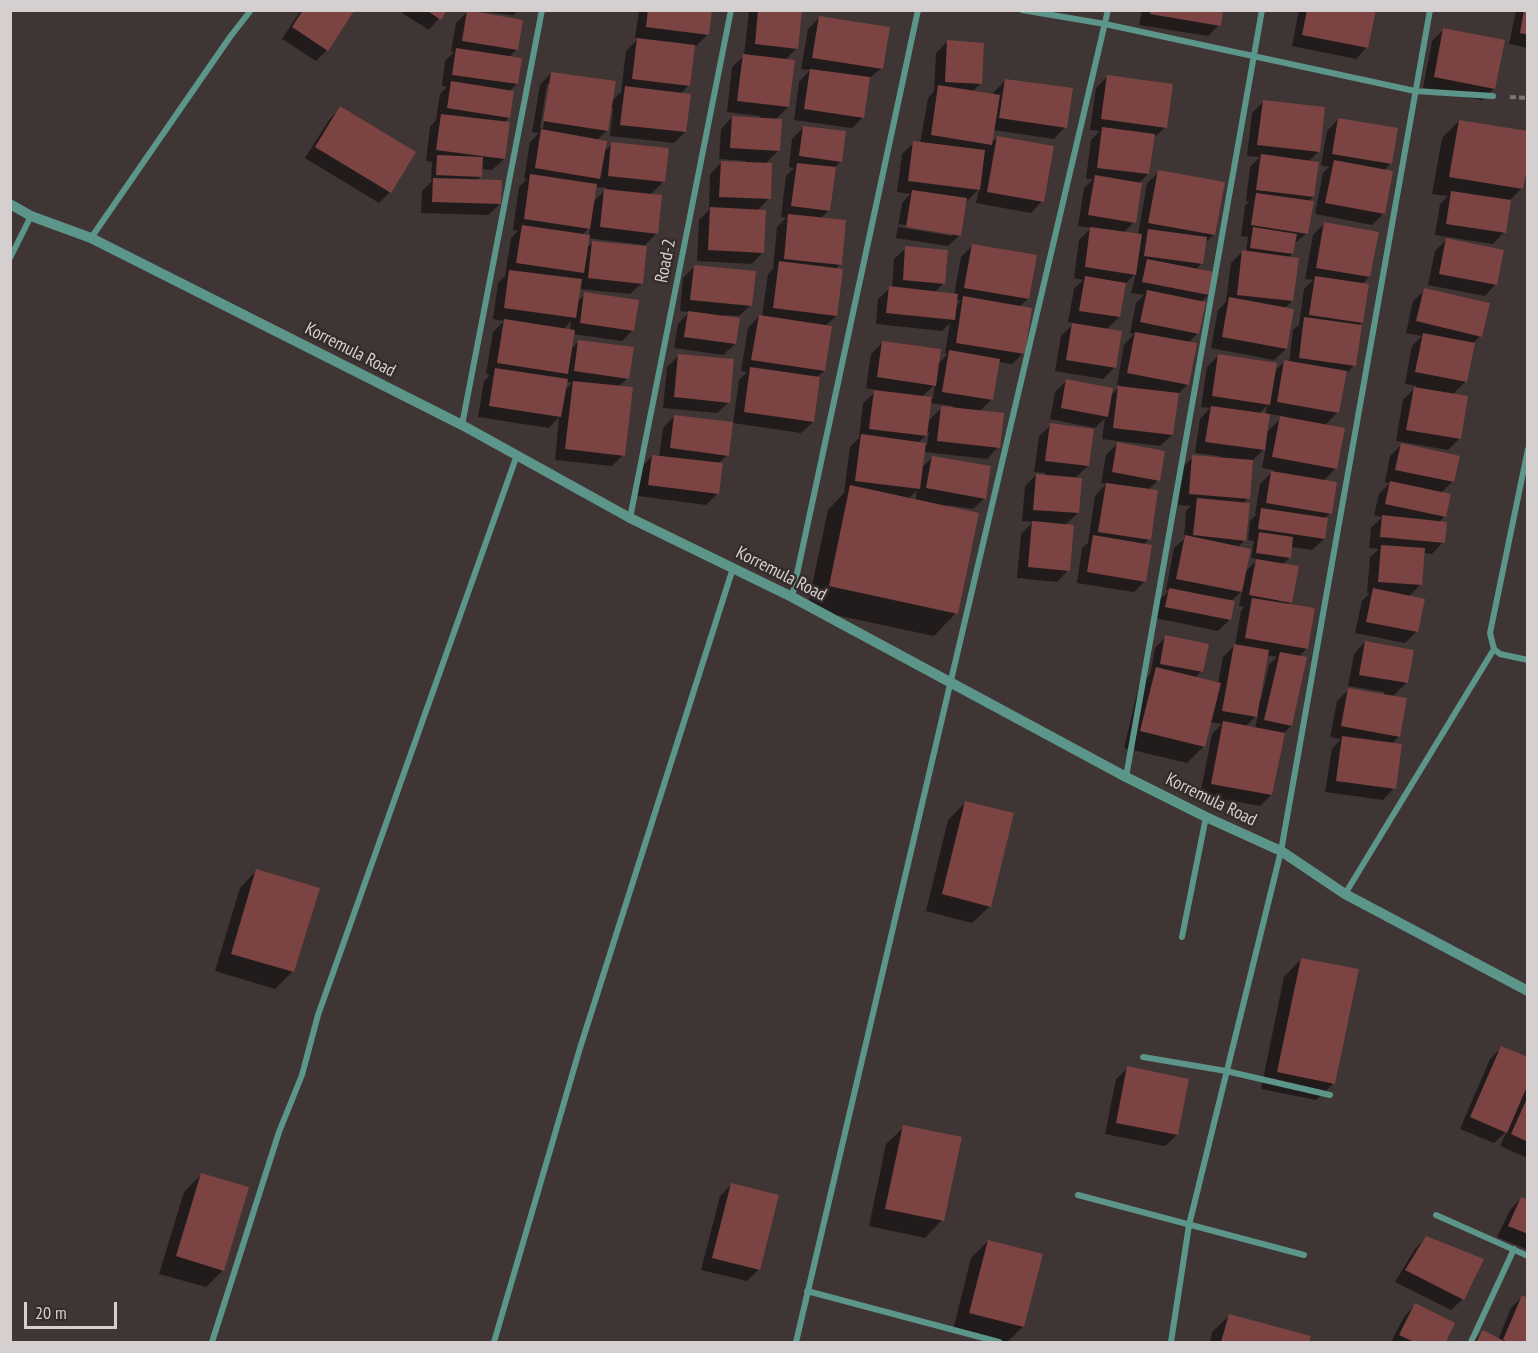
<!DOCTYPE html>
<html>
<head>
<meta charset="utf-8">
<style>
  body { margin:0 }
  #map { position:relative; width:1538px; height:1353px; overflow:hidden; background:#3f3534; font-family:"PT Sans Narrow",sans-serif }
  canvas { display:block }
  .frame { position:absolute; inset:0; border:12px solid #d6cfcf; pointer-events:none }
  .scale { position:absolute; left:24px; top:1302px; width:93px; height:27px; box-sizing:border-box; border:3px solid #d6cfcf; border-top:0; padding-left:8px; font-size:18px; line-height:21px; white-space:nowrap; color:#d6cfcf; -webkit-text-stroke:4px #352b2a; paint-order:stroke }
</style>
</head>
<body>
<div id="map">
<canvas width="1538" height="1353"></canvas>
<div class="frame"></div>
<div class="scale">20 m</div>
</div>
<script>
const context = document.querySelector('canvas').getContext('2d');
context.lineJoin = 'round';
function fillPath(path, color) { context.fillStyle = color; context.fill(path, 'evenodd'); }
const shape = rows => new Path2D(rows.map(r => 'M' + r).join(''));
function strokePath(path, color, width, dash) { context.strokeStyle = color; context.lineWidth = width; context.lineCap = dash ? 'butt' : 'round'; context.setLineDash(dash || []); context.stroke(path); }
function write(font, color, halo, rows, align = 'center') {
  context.font = font + ' "PT Sans Narrow",sans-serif'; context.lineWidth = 5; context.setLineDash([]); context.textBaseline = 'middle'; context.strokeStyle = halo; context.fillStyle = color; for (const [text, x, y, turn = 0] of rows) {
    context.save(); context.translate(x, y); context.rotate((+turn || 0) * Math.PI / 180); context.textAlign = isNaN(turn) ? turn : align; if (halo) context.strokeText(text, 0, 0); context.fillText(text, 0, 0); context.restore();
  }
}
fillPath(shape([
  [301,10,350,10,327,50,316,61,282,39],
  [404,10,446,10,429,30,402,13],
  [469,10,518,10,514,15,483,12,482,14,517,49,509,57,517,84,509,91,509,117,503,123,504,159,492,170,481,169,481,176,476,181,500,204,488,215,421,213,422,191,433,180,431,180,432,162,426,161,430,127,436,120,440,94,447,87,442,86,445,61,454,52,451,52,456,23],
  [639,10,711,10,708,34,696,46,694,45,689,85,680,94,685,132,674,143,610,136,613,108,610,108,607,130,597,140,603,152,612,144,664,181,650,195,657,233,644,246,644,245,588,238,586,249,592,243,642,283,630,294,579,289,577,302,585,294,633,330,622,341,573,334,571,349,579,341,628,378,618,387,623,455,612,466,555,460,559,417,549,428,478,417,484,381,490,375,486,374,493,332,504,321,493,319,498,283,505,276,511,238,518,231,513,230,519,187,527,179,524,179,530,142,539,133,532,132,540,85,551,73,611,102,621,92,626,51,639,38,635,38],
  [547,84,550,84,543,129,540,128],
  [595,187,607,188,593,202],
  [590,227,589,236,582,235],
  [571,321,570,331,563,330],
  [566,382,572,383,564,391],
  [801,10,797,48,784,61,788,107,775,120,778,151,765,164,769,198,757,211,763,252,752,264,697,261,699,220,711,208,709,208,710,174,721,163,745,163,746,161,719,159,721,129,732,117,760,119,760,116,727,112,732,67,744,56,749,11],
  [1142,10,1222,10,1219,25,1208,36,1139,25],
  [1299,10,1374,10,1367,47,1356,59,1292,46],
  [1516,10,1528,10,1528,48,1509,44],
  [819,18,882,68,868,79,863,117,852,128,794,120,799,82,810,70,801,69,808,29],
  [1444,29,1503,41,1494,89,1482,100,1423,88,1432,41],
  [947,42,980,84,972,92,994,95,994,92,1006,80,1065,127,1054,139,993,130,990,144,997,138,1042,201,1031,213,976,203,979,189,967,201,965,201,960,235,948,246,896,238,902,203,910,194,897,192,902,154,914,143,920,144,928,98,934,91,936,53],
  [899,224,952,233,952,236,898,227],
  [1107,77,1166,127,1153,138,1148,174,1138,184,1134,222,1123,233,1138,235,1147,183,1159,172,1214,234,1204,244,1202,263,1195,270,1208,295,1200,303,1198,333,1188,343,1188,384,1177,395,1172,435,1160,446,1102,439,1105,418,1095,428,1050,419,1055,392,1067,380,1110,396,1121,385,1117,385,1124,345,1134,334,1130,333,1136,303,1144,295,1131,293,1136,273,1124,285,1119,317,1106,330,1115,367,1103,379,1055,371,1061,336,1074,323,1068,322,1074,289,1083,280,1074,278,1079,240,1091,228,1078,226,1084,188,1093,179,1086,179,1091,140,1100,131,1090,130,1096,88],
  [1264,101,1318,152,1308,162,1313,197,1308,202,1307,233,1294,244,1292,254,1288,258,1292,301,1284,309,1286,349,1274,360,1211,348,1218,310,1226,302,1231,263,1242,252,1246,252,1248,237,1241,236,1245,206,1249,202,1246,201,1250,167,1260,157,1247,156,1252,113],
  [340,108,390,192,379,203,305,158,329,120],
  [1338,119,1391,163,1384,171,1384,213,1372,225,1315,214,1323,173,1329,167,1321,165,1327,131],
  [1459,121,1522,188,1509,201,1504,232,1493,244,1435,235,1440,204,1448,196,1432,194,1442,138],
  [804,127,841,161,834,168,829,210,820,219,840,264,835,270,836,316,824,327,824,371,816,378,813,422,801,433,733,423,739,380,747,372,741,371,748,328,759,316,762,317,768,274,773,269,777,227,786,218,781,217,786,176,794,168,789,167,792,139],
  [1324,224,1369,277,1362,284,1362,323,1359,326,1354,365,1345,375,1338,412,1324,426,1336,468,1323,481,1330,513,1324,519,1324,539,1312,550,1291,547,1290,557,1282,565,1291,603,1288,605,1307,648,1298,657,1291,726,1283,734,1271,795,1260,806,1200,795,1212,734,1222,724,1210,722,1204,746,1187,763,1124,748,1139,686,1150,675,1155,648,1166,637,1201,671,1195,678,1218,684,1223,657,1235,645,1241,611,1244,607,1239,606,1242,591,1230,602,1230,619,1218,631,1155,618,1158,601,1169,591,1166,590,1174,548,1184,539,1186,511,1191,506,1178,505,1182,468,1193,457,1219,459,1220,456,1195,453,1200,419,1210,408,1201,407,1207,367,1218,356,1274,372,1284,362,1289,363,1293,330,1299,325,1304,289,1313,280,1305,279,1313,235],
  [1267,405,1266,415,1259,414],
  [1269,414,1283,416,1266,433],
  [1266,447,1262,468,1274,470,1260,484,1255,514,1257,514,1250,521,1248,540,1254,541,1251,558,1258,559,1245,572,1238,547,1244,541,1243,504,1248,498,1252,461],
  [1266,655,1277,657,1269,665,1261,699,1259,698],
  [1258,714,1255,729,1245,727],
  [1446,240,1496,284,1485,296,1428,285,1435,251],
  [972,246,1028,299,1019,307,1023,353,1012,364,998,362,992,399,979,412,998,447,987,459,924,452,921,468,933,457,985,498,973,509,947,505,956,613,934,636,807,609,828,510,844,493,850,447,859,438,863,403,877,390,866,388,871,354,883,342,937,365,948,354,945,354,950,323,942,331,876,324,878,299,890,288,892,288,894,259,906,248,944,283,934,293,954,295,961,257],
  [955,300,961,301,955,307],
  [935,384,933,398,922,397],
  [930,403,953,406,952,409,942,408,927,422],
  [929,432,927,445,918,443],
  [917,490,915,501,908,499],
  [694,267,751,305,739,316,725,315,735,344,723,355,674,348,678,324,689,312,680,311,683,278],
  [1425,290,1480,336,1473,343,1466,381,1452,395,1459,439,1448,450,1396,441,1403,400,1417,386,1405,384,1412,346,1422,336,1406,333,1413,301],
  [678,356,729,402,717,413,663,408,667,367],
  [674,416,727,455,718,464,718,493,706,505,638,496,641,468,652,456,659,457,663,428],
  [1051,425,1088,466,1075,478,1078,513,1065,525,1068,570,1057,582,1017,578,1021,534,1033,522,1022,521,1025,486,1036,475,1045,476,1045,473,1034,472,1039,436],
  [1118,443,1158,480,1148,490,1149,539,1143,545,1145,581,1134,592,1077,583,1082,548,1088,543,1095,496,1106,484,1101,483,1106,455],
  [1401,445,1453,481,1441,493,1449,495,1444,517,1438,523,1443,542,1432,554,1423,553,1420,585,1408,597,1417,631,1405,643,1355,633,1362,601,1370,593,1367,593,1370,557,1379,549,1369,548,1371,528,1382,517,1374,515,1379,494,1390,483,1385,482,1390,456],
  [1365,642,1406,683,1392,697,1399,736,1392,744,1394,788,1383,800,1325,792,1332,749,1341,739,1330,737,1337,701,1349,689,1384,695,1384,692,1348,686,1354,654],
  [965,803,990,906,972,923,926,911,948,820],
  [257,870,318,889,292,972,275,989,215,971,240,888],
  [1301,959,1334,1083,1316,1100,1261,1089,1284,977],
  [1501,1048,1528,1059,1528,1158,1500,1146,1507,1131,1494,1143,1460,1129,1490,1059],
  [1128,1068,1177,1135,1165,1146,1105,1134,1116,1079],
  [904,1127,942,1220,925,1238,869,1226,886,1144],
  [202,1174,223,1270,206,1287,159,1274,184,1192],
  [731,1185,759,1269,747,1281,701,1270,720,1196],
  [1521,1198,1528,1201,1528,1250,1497,1237,1510,1210],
  [1426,1238,1463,1299,1451,1310,1395,1282,1415,1249],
  [988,1241,1023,1327,1007,1342,953,1330,971,1258],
  [1522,1297,1528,1299,1528,1342,1472,1342,1483,1332,1498,1340,1511,1308],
  [1415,1305,1453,1324,1444,1342,1391,1342,1404,1317],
  [1230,1315,1309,1337,1307,1342,1210,1342,1212,1332]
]), '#0007');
fillPath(shape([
  [303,10,353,10,354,11,328,51,292,27],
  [426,10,447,10,441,20],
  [467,10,523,20,518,50,462,41],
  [648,10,712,10,709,35,646,27],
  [758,10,802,10,798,49,755,44],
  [1150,10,1223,10,1221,26,1150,14],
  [1307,10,1376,10,1368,48,1302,35],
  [1524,10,1528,10,1528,35,1520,33],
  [819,16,890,27,883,69,812,58],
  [1443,28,1505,40,1495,89,1434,77],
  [637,38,695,45,690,86,632,79],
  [947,40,984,43,982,84,945,82],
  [456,48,522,58,518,84,452,75],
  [743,54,795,60,789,107,737,101],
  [810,69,870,77,864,118,804,109],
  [551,72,616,81,608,131,543,121],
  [1107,75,1173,84,1167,128,1101,119],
  [1005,79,1073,88,1067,128,999,118],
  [451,81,514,91,510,118,447,108],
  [938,85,1000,95,992,145,931,135],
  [625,86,691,94,686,132,620,125],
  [1263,100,1325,107,1320,152,1257,145],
  [340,106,416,152,391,193,315,147],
  [441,114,510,122,505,159,436,150],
  [732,116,782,119,780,151,730,148],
  [1338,118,1398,128,1392,164,1332,154],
  [1459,120,1528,131,1528,164,1523,189,1449,177],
  [803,126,846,131,842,162,799,156],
  [1102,127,1155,134,1149,174,1097,168],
  [541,129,607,141,600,179,535,168],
  [997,136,1054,146,1044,202,987,192],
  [913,141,985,150,980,190,908,181],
  [611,142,669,148,665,182,608,176],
  [1261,154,1319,162,1314,197,1256,190],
  [437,155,483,157,482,177,436,175],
  [1334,160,1393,171,1385,214,1325,203],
  [721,161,772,163,771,199,719,197],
  [797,163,836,167,830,211,791,206],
  [1158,170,1225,182,1215,235,1148,223],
  [530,174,597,184,590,229,524,219],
  [1095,175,1142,183,1136,223,1088,215],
  [433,178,502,180,501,204,432,202],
  [604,189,662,195,658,234,600,227],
  [912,190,967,198,961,236,906,227],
  [1451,191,1511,200,1506,233,1446,224],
  [1256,193,1314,201,1308,234,1251,225],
  [710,207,766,210,764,253,708,250],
  [788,214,846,220,842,265,784,259],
  [1324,222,1379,232,1370,277,1316,268],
  [522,225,590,235,584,273,516,263],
  [1090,227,1142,234,1136,275,1085,267],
  [1253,227,1297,234,1293,254,1250,248],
  [1148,229,1207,237,1203,264,1144,256],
  [1446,238,1504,250,1497,285,1439,274],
  [592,241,647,246,643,284,588,278],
  [972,244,1037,255,1029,299,964,288],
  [905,246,948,250,945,284,903,280],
  [1242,250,1299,258,1293,301,1237,295],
  [1147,259,1214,272,1209,295,1142,282],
  [779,261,843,269,837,316,773,308],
  [694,265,756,271,752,306,690,300],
  [509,270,582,279,576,318,504,308],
  [1085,276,1126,283,1120,317,1079,311],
  [1315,276,1369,284,1363,323,1309,315],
  [889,286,958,294,955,320,886,313],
  [1424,288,1490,303,1482,337,1416,321],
  [1147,290,1206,302,1199,334,1140,322],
  [584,292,639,300,634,331,580,323],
  [963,296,1032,308,1025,354,956,343],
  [1229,297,1294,309,1287,349,1222,337],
  [688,311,740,318,736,344,684,337],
  [759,315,832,326,825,371,751,360],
  [1304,317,1362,325,1356,366,1299,358],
  [504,319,575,330,568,374,497,363],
  [1072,323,1122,331,1116,368,1066,360],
  [1135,332,1197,343,1189,385,1127,373],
  [1423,333,1475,343,1467,382,1415,372],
  [578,340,634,347,629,379,574,371],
  [882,341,941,349,936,386,877,377],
  [949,350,1000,359,993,400,942,392],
  [678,354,734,359,730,403,674,397],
  [1218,354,1277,363,1270,405,1212,396],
  [1284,360,1347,371,1339,413,1277,402],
  [750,367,820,377,814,422,744,412],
  [495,368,568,379,561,417,489,406],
  [1066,379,1113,388,1108,417,1061,408],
  [573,381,633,387,625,456,565,449],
  [1118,386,1179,393,1173,435,1113,428],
  [1414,387,1468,396,1461,439,1406,430],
  [874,390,932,397,927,436,869,429],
  [941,406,1004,413,1000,448,937,441],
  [1211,406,1270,414,1265,450,1205,442],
  [674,415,733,422,729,456,670,448],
  [1280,416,1345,428,1337,469,1272,457],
  [1050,423,1094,429,1089,466,1045,461],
  [861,434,926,443,920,489,855,481],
  [1117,442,1165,451,1160,481,1112,472],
  [1401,443,1460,456,1454,482,1395,470],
  [652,455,723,463,719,494,648,485],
  [1192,455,1253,460,1250,499,1189,494],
  [932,456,991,466,986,499,926,488],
  [1271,471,1337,482,1332,514,1266,503],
  [1036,474,1082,478,1079,513,1033,510],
  [1390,481,1451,494,1446,517,1385,504],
  [1106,483,1158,490,1151,540,1098,532],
  [850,485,979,513,958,614,829,586],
  [1197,498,1250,503,1246,541,1193,535],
  [1261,508,1328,518,1325,539,1258,529],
  [1382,515,1447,522,1445,543,1380,537],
  [1032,521,1074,525,1070,571,1028,567],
  [1259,532,1293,537,1291,558,1256,553],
  [1093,535,1152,545,1146,582,1087,572],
  [1185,535,1251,549,1242,592,1176,579],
  [1381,545,1425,548,1422,585,1378,582],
  [1256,559,1299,566,1292,603,1249,595],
  [1169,588,1235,601,1231,620,1165,607],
  [1373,588,1425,599,1418,632,1366,622],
  [1252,598,1315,608,1308,649,1245,638],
  [1165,635,1209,644,1203,672,1160,664],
  [1365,641,1414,650,1408,683,1359,675],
  [1234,644,1269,650,1257,717,1222,711],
  [1280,652,1307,657,1292,726,1264,720],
  [1156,667,1221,683,1205,747,1140,731],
  [1348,688,1407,698,1400,737,1341,726],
  [1223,721,1285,733,1272,795,1211,784],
  [1342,736,1402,744,1396,789,1336,781],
  [965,801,1014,813,991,907,942,894],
  [256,869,320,888,294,972,231,954],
  [1301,958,1359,969,1335,1084,1277,1072],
  [1501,1046,1528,1057,1528,1084,1507,1133,1470,1117],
  [1127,1066,1189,1079,1178,1135,1116,1123],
  [1528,1096,1528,1142,1511,1134],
  [903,1125,962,1137,944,1221,885,1209],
  [201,1173,249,1187,224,1271,176,1256],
  [731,1183,779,1195,760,1270,712,1258],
  [1521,1197,1528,1200,1528,1234,1508,1226],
  [1426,1236,1484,1259,1464,1300,1405,1270],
  [988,1240,1043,1254,1024,1327,969,1313],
  [1522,1295,1528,1298,1528,1342,1510,1342,1503,1340],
  [1415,1303,1455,1323,1446,1342,1414,1342,1399,1335],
  [1229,1314,1311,1336,1309,1342,1221,1342],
  [1483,1330,1506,1342,1476,1342]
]), '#7b4342');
strokePath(shape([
  [1510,97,1528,98]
]), '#7c7372', 4, [6, 3]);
strokePath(shape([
  [1022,10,1105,24,1415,91,1493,96],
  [91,238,230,37,251,10],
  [10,258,31,216],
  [462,425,542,10],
  [1528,449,1490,633,1494,649,1500,654,1528,660],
  [630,518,731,10],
  [792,597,918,10],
  [1126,777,1262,10],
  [1345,894,1494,649],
  [1182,937,1206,817],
  [1143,1057,1226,1071,1330,1095],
  [1078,1195,1304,1255],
  [1436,1215,1528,1256],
  [807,1291,999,1342],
  [212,1342,279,1132,302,1075,318,1015,517,455],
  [494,1342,580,1048,733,568],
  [796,1342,1108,10],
  [1171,1342,1189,1225,1281,851,1430,10],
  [1471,1342,1514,1249]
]), '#5c958a', 6);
strokePath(shape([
  [10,204,31,216,91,238,462,425,630,518,792,597,1126,777,1206,817,1281,851,1345,894,1528,991]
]), '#5c958a', 10);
write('18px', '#d6cfcf', '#352b2a', [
  ["Road-2",666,261,-79],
  ["Korremula Road",350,350,27],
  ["Korremula Road",781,574,27],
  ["Korremula Road",1211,800,26]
]);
</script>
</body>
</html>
